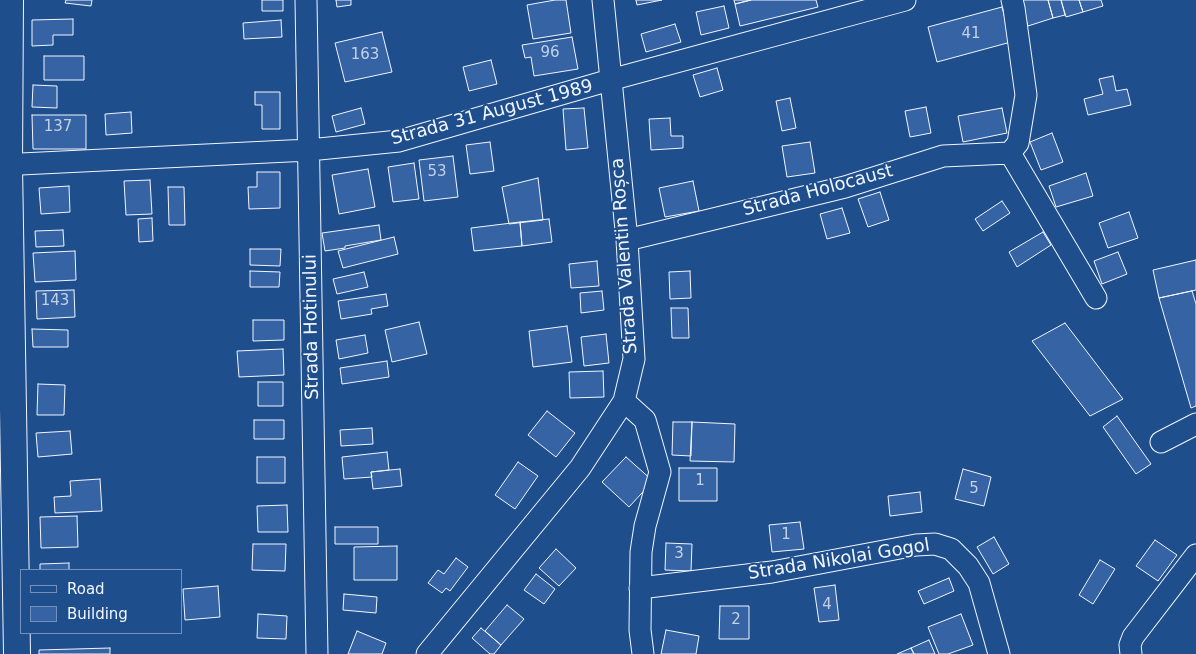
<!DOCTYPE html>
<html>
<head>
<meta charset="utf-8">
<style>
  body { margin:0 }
  #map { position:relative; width:1196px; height:654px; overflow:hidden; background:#1f4e8c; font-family:"DejaVu Sans",sans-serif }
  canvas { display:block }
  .legend { position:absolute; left:20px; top:569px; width:162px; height:65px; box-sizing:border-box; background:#1f4e8c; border:1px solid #7391ba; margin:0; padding:6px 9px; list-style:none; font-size:15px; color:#f2f6ff }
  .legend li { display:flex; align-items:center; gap:10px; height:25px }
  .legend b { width:25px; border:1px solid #7391ba }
</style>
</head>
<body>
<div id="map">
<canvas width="1196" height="654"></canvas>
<ul class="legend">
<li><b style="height:6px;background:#1f4e8c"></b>Road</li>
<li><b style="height:14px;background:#3563a3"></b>Building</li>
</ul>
</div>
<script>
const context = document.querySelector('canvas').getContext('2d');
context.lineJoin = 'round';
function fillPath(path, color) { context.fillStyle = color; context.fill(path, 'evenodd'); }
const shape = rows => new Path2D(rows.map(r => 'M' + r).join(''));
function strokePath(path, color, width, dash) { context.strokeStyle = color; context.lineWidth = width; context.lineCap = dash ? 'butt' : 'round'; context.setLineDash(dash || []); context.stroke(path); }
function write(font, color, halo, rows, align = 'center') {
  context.font = font + ' "DejaVu Sans",sans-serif'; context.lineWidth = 4; context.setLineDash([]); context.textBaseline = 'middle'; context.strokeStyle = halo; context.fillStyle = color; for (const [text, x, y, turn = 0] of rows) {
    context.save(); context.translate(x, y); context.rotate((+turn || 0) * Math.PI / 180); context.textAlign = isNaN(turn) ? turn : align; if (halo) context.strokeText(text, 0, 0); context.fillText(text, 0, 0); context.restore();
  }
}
const building = shape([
  [66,0,92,0,91,6,65,3,66,0],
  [262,0,283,0,283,11,262,11,262,0],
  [336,0,351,0,351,5,337,7,336,0],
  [555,0,566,0,571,33,533,39,527,5,555,0],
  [636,0,662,0,637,5,636,0],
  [734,0,751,0,735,4,734,0],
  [751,0,816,0,818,7,740,26,735,4,751,0],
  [1023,0,1048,0,1053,18,1028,26,1021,4,1023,0],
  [1048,0,1061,0,1065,15,1053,18,1048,0],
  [1061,0,1079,0,1083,12,1066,17,1061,0],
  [1079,0,1101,0,1103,6,1083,12,1079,0],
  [724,6,729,28,701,35,696,12,724,6],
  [1002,7,1011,42,937,62,928,27,1002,7],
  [73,19,73,35,53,35,53,45,32,46,32,20,73,19],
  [281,20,282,37,244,39,243,23,281,20],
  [675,24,681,42,646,52,641,34,675,24],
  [382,32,392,72,345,82,335,43,382,32],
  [572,37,578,69,534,76,531,57,525,58,522,45,572,37],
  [44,56,84,56,84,80,44,80,44,56],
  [491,60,497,84,469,91,463,67,491,60],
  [717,68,723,90,700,97,693,75,717,68],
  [1113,76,1116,91,1127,89,1131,105,1088,115,1084,99,1103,94,1099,79,1113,76],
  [33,85,57,86,57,108,32,107,33,85],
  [255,92,280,92,280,129,262,129,262,105,255,105,255,92],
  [790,98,796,128,782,131,776,101,790,98],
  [926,107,931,133,910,137,905,111,926,107],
  [361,108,365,124,336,132,332,116,361,108],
  [584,108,588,148,566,150,563,109,584,108],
  [1002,108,1007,133,963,142,958,116,1002,108],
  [131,112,132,133,106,135,105,114,131,112],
  [32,115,86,115,86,149,33,149,32,115],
  [670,118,671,136,683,136,683,148,651,150,649,119,670,118],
  [1052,133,1063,162,1041,170,1030,142,1052,133],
  [490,142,494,171,470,174,466,145,490,142],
  [810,142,815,173,787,177,782,146,810,142],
  [453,156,458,197,424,201,419,160,453,156],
  [414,163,419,199,393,202,388,167,414,163],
  [368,169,375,207,339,214,332,175,368,169],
  [257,172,280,172,280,208,249,209,248,187,257,187,257,172],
  [1086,173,1093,196,1056,207,1049,186,1086,173],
  [538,178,543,220,509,224,502,187,538,178],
  [150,180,152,214,126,215,124,181,150,180],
  [693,181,699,211,665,217,659,188,693,181],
  [69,186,70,212,41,214,39,188,69,186],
  [168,187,184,187,185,225,169,225,168,187],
  [880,192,889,220,868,227,858,199,880,192],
  [1002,201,1010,213,983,231,975,219,1002,201],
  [842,208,850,233,827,239,820,214,842,208],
  [1129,212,1138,238,1108,248,1099,223,1129,212],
  [152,218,153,241,139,242,138,219,152,218],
  [549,219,552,242,522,246,520,222,549,219],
  [520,222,522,246,474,251,471,228,520,222],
  [379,225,381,240,345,246,345,248,325,251,322,233,379,225],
  [63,230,64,246,36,247,35,231,63,230],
  [1043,232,1051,245,1017,267,1009,252,1043,232],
  [394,237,398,254,343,268,338,251,394,237],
  [250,249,281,249,280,266,250,265,250,249],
  [75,251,76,280,35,282,33,253,75,251],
  [1118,252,1127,274,1102,284,1094,261,1118,252],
  [1196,260,1196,290,1159,298,1153,270,1196,260],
  [597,261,599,286,571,288,569,264,597,261],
  [250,271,280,272,279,287,250,287,250,271],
  [690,271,691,298,670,299,669,272,690,271],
  [364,272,368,287,337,294,333,279,364,272],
  [74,290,75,317,37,319,36,291,74,290],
  [602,291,604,310,581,313,580,293,602,291],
  [1192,291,1196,304,1196,406,1191,408,1159,298,1192,291],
  [386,294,388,306,371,309,372,314,341,319,338,301,386,294],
  [671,308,688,308,689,338,672,338,671,308],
  [253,320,284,320,284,340,253,341,253,320],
  [419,322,427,354,392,362,385,330,419,322],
  [1065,323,1123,399,1090,416,1032,341,1065,323],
  [567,326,572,362,533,367,529,331,567,326],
  [32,329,68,330,68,347,33,347,32,329],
  [606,334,609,363,584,366,581,337,606,334],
  [365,335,368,353,339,359,336,340,365,335],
  [283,349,284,375,239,377,237,351,283,349],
  [387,361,389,377,342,384,340,368,387,361],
  [603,371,604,397,570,398,569,372,603,371],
  [258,382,283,382,283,406,258,406,258,382],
  [38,384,65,385,64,415,37,415,38,384],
  [547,411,575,433,556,457,528,435,547,411],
  [1117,416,1151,464,1136,474,1103,427,1117,416],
  [254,420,284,420,284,439,254,439,254,420],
  [673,422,692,422,691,456,672,455,673,422],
  [692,422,735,424,734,462,690,461,692,422],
  [372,428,373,444,341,446,340,430,372,428],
  [70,431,72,454,38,457,36,433,70,431],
  [387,452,389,470,371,472,372,477,344,479,342,457,387,452],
  [257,457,285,457,285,483,257,483,257,457],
  [626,457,653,481,629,507,602,482,626,457],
  [518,462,538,476,515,509,495,495,518,462],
  [679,468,717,468,717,501,679,501,679,468],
  [400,469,402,486,373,489,371,472,400,469],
  [963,469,991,477,984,506,955,499,963,469],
  [100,479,102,511,55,513,54,497,71,496,70,481,100,479],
  [920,492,922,512,890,516,888,496,920,492],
  [287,505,288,532,258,532,257,506,287,505],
  [77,516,78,547,41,548,40,517,77,516],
  [800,522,804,549,772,552,769,525,800,522],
  [335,527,378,527,378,544,335,544,335,527],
  [994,537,1009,564,993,574,977,547,994,537],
  [1155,540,1177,555,1158,581,1136,566,1155,540],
  [666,543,692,544,691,571,665,570,666,543],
  [253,544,286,544,285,571,252,570,253,544],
  [397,546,397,580,354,580,354,547,397,546],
  [556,549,576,568,559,586,539,568,556,549],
  [456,558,468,567,450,591,446,588,442,593,428,583,438,570,444,574,456,558],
  [1100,560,1115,569,1093,604,1079,595,1100,560],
  [69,563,69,570,40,570,40,564,69,563],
  [536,574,555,589,544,604,524,590,536,574],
  [949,578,954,591,924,604,918,591,949,578],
  [835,585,839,620,819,622,814,588,835,585],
  [218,586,220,617,185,620,183,589,218,586],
  [344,594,377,597,376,613,343,610,344,594],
  [507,605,524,619,501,645,485,631,507,605],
  [720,606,749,606,749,639,719,639,720,606],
  [258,614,287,616,286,639,257,638,258,614],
  [961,614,973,645,948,654,939,654,928,627,961,614],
  [481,628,501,645,494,654,490,654,472,638,481,628],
  [666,630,699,636,696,654,661,654,666,630],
  [357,631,386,643,382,654,348,654,357,631],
  [929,640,935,654,914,654,911,648,929,640],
  [110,648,110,654,39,654,39,650,110,648],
  [911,648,914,654,897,654,911,648]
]);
fillPath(building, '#3563a3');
strokePath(building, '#f2f6ff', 1);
const minor = shape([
  [306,0,317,654],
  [1010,153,1096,298],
  [0,165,309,150,399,141,610,80,905,0],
  [627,240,845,187,943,156,1010,153,1018,143,1026,95,1014,8,1012,0],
  [624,401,645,420,660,472,645,526,641,552,640,630,643,654],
  [1161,442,1196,424],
  [640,588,772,572,916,545,935,544,951,549,968,566,979,583,999,654],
  [427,654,580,468,624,401,634,359,627,240,603,0],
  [1131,654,1130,645,1133,637,1196,555]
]);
const major = shape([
  [10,0,9,165,17,654]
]);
strokePath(minor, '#f2f6ff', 23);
strokePath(major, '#f2f6ff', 28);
strokePath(minor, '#1f4e8c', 21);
strokePath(major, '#1f4e8c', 26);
write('15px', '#c3d1e8', null, [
  ["41",971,34],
  ["96",550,53],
  ["163",365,55],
  ["137",58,127],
  ["53",437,172],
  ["143",55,301],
  ["1",700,481],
  ["5",974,489],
  ["1",786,535],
  ["3",679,554],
  ["4",827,605],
  ["2",736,620]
]);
write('18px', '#f2f6ff', '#1f4e8c', [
  ["Strada 31 August 1989",492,113,-15],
  ["Strada Holocaust",818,191,-15],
  ["Strada Valentin Roșca",625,256,-94],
  ["Strada Hotinului",312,327,-91],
  ["Strada Nikolai Gogol",839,560,-9]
]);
</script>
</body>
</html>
